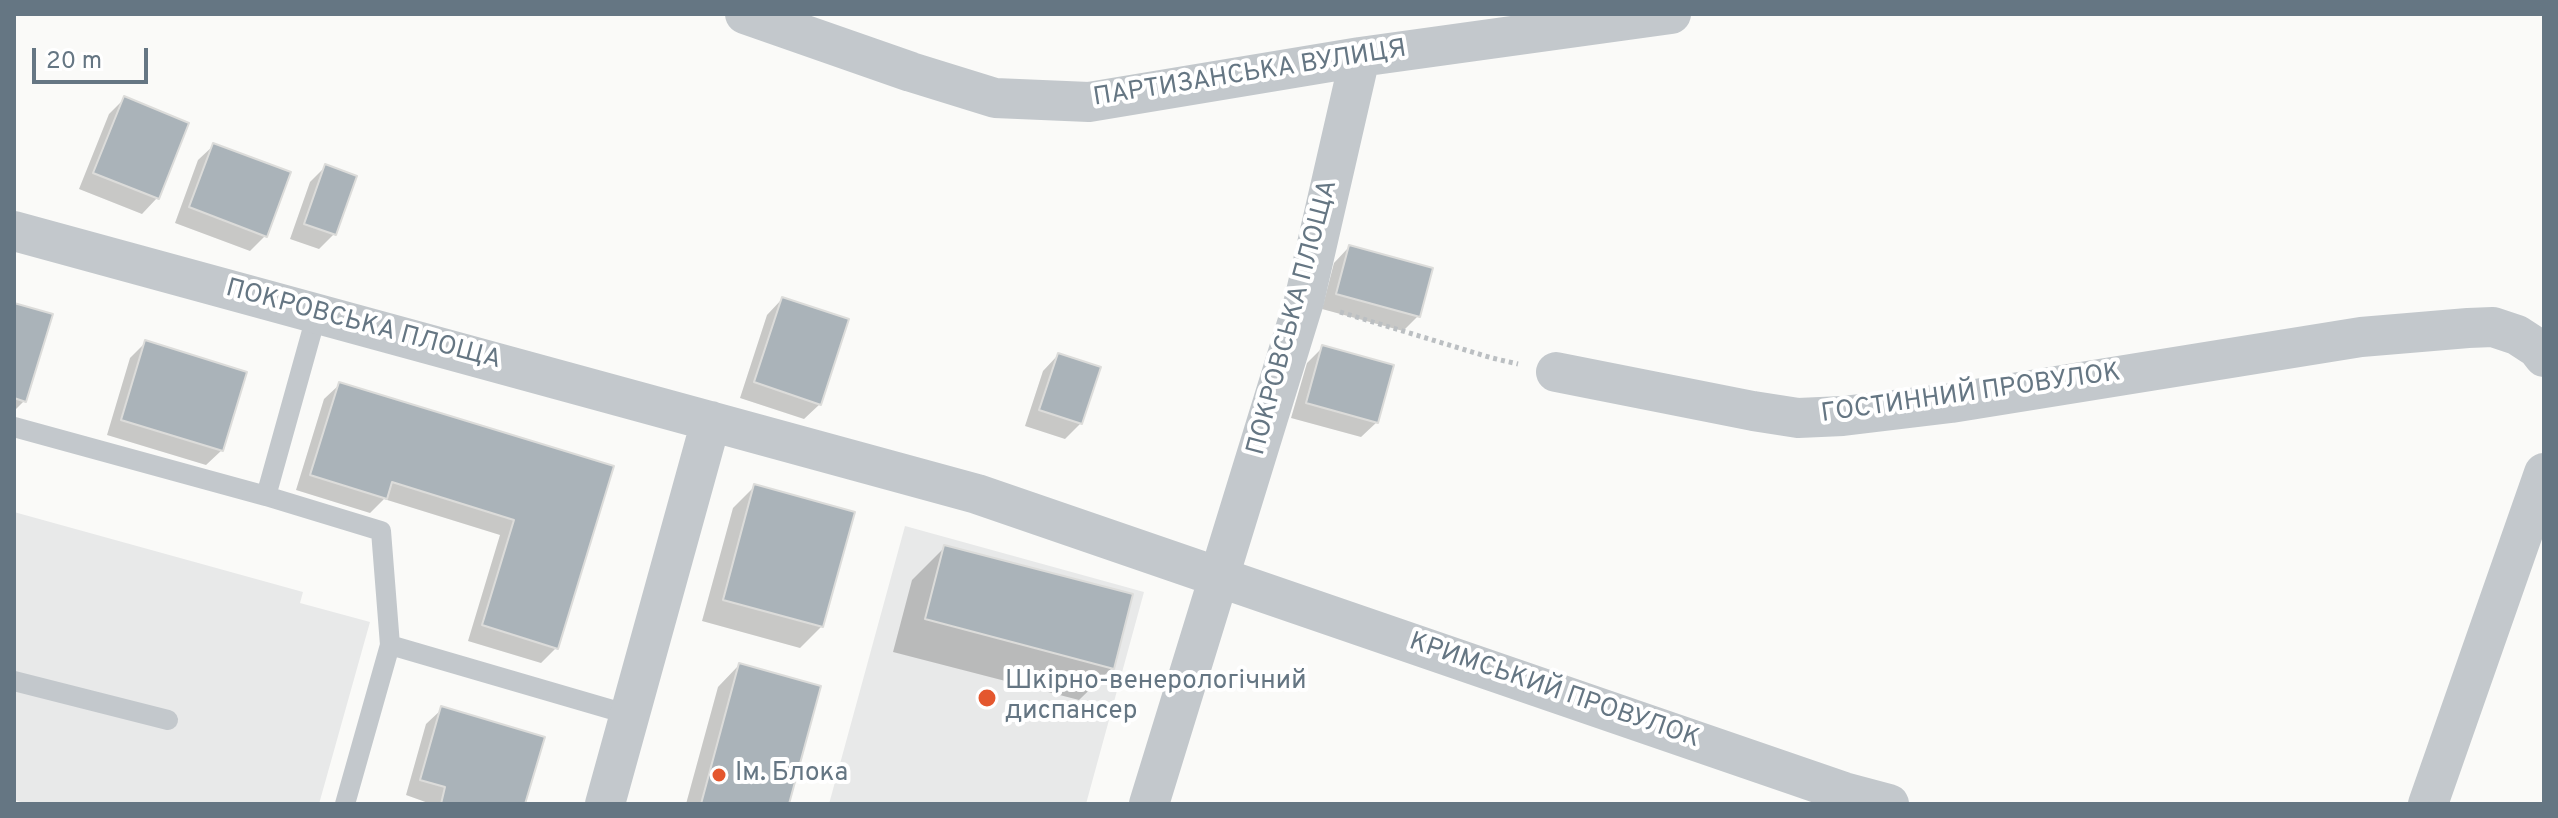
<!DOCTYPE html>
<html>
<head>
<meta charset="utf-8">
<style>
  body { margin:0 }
  #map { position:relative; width:2558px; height:818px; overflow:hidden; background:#fafaf8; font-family:Overpass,sans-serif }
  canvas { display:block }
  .frame { position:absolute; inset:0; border:16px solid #657683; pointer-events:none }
  .scale { position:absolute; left:32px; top:48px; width:116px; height:36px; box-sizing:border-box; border:4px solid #657683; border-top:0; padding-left:10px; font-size:24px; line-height:28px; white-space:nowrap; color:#657683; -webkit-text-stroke:6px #fff; paint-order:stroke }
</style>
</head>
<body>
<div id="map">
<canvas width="2558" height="818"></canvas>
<div class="frame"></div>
<div class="scale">20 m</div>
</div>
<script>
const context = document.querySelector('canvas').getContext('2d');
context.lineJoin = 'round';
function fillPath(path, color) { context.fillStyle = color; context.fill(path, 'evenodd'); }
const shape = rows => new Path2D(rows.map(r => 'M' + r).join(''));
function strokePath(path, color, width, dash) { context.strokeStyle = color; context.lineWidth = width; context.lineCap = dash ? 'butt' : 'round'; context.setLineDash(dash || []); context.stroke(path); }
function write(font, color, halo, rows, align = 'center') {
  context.font = font + ' Overpass,sans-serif'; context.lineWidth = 8; context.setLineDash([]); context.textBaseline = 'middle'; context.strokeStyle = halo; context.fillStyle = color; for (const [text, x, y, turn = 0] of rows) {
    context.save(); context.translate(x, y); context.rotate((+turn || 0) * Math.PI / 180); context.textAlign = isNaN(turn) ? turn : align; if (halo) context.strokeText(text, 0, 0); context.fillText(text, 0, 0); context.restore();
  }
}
fillPath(shape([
  [14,512,303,592,300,603,370,622,319,804,28,804,14,800],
  [905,526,1144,592,1086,804,829,804]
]), '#e8e9e9');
fillPath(shape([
  [124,99,187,124,157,198,142,214,79,189,109,114],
  [214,145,266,235,250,251,175,223,198,160],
  [326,166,334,234,319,249,290,239,310,182],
  [1349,247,1418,316,1403,331,1322,309,1334,263],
  [782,299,820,404,804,419,740,398,767,315],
  [14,305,24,401,14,411],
  [146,342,222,450,206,465,107,435,130,358],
  [1322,348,1377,422,1361,437,1291,418,1307,363],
  [1058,355,1081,423,1065,439,1025,426,1043,371],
  [340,384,612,467,556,648,541,663,468,641,500,535,384,499,370,513,296,490,324,399],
  [755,486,822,626,800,648,702,621,733,508],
  [945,547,1112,668,1079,700,893,652,912,580],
  [739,665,787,804,686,804,718,687],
  [442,709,523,804,431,804,406,795,426,724]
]), '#0003');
const building = shape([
  [124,96,189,123,159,199,93,173,124,96],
  [213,143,291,172,267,237,189,207,213,143],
  [325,164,357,176,336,235,304,224,325,164],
  [1349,245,1433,268,1420,317,1336,294,1349,245],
  [782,297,849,319,821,405,754,382,782,297],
  [14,303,53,314,26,402,14,398,14,303],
  [145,340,247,372,223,451,121,420,145,340],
  [1322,345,1394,365,1378,423,1306,403,1322,345],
  [1058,353,1101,367,1082,424,1039,410,1058,353],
  [339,382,614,466,558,649,482,625,514,520,392,482,387,499,310,475,339,382],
  [754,484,855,512,823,627,723,600,754,484],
  [944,545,1133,594,1114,669,925,619,944,545],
  [739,663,821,686,789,804,701,804,739,663],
  [441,706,545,737,525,804,441,804,445,787,420,780,441,706]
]);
fillPath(building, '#aab3b9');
strokePath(building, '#dcdcda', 2);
strokePath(shape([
  [1340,312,1492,358,1518,364]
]), '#bbbfc2', 5, [4, 4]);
strokePath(shape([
  [14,427,266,496,381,531,390,645,630,715],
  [266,496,317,313],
  [14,681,168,720],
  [345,804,390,645]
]), '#c3c8cc', 20);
strokePath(shape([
  [745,14,911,72,995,98,1089,102,1360,57,1671,14],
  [14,231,977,494,1844,792,1889,804],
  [1556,372,1753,411,1798,418,1843,416,1951,403,2361,337,2468,328,2493,327,2517,335,2537,348,2544,357],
  [605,804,711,421],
  [1149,804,1304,301,1360,57],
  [2428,804,2544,473]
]), '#c3c8cc', 40);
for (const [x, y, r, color] of [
  [987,698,10,"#e4572e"],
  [719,775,8,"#e4572e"]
]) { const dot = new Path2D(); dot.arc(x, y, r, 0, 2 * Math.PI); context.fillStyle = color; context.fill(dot); strokePath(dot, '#fff', 3); }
write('26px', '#657683', '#fff', [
  ["ПАРТИЗАНСЬКА ВУЛИЦЯ",1250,75,-9],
  ["ПОКРОВСЬКА ПЛОЩА",1294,318,-75],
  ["ПОКРОВСЬКА ПЛОЩА",363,326,15],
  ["ГОСТИННИЙ ПРОВУЛОК",1971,395,-8],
  ["КРИМСЬКИЙ ПРОВУЛОК",1554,692,19]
]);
write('26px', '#657683', '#fff', [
  ["Шкірно-венерологічний",1005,683],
  ["диспансер",1005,713],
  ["Ім. Блока",735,775]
], 'left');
</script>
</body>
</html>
